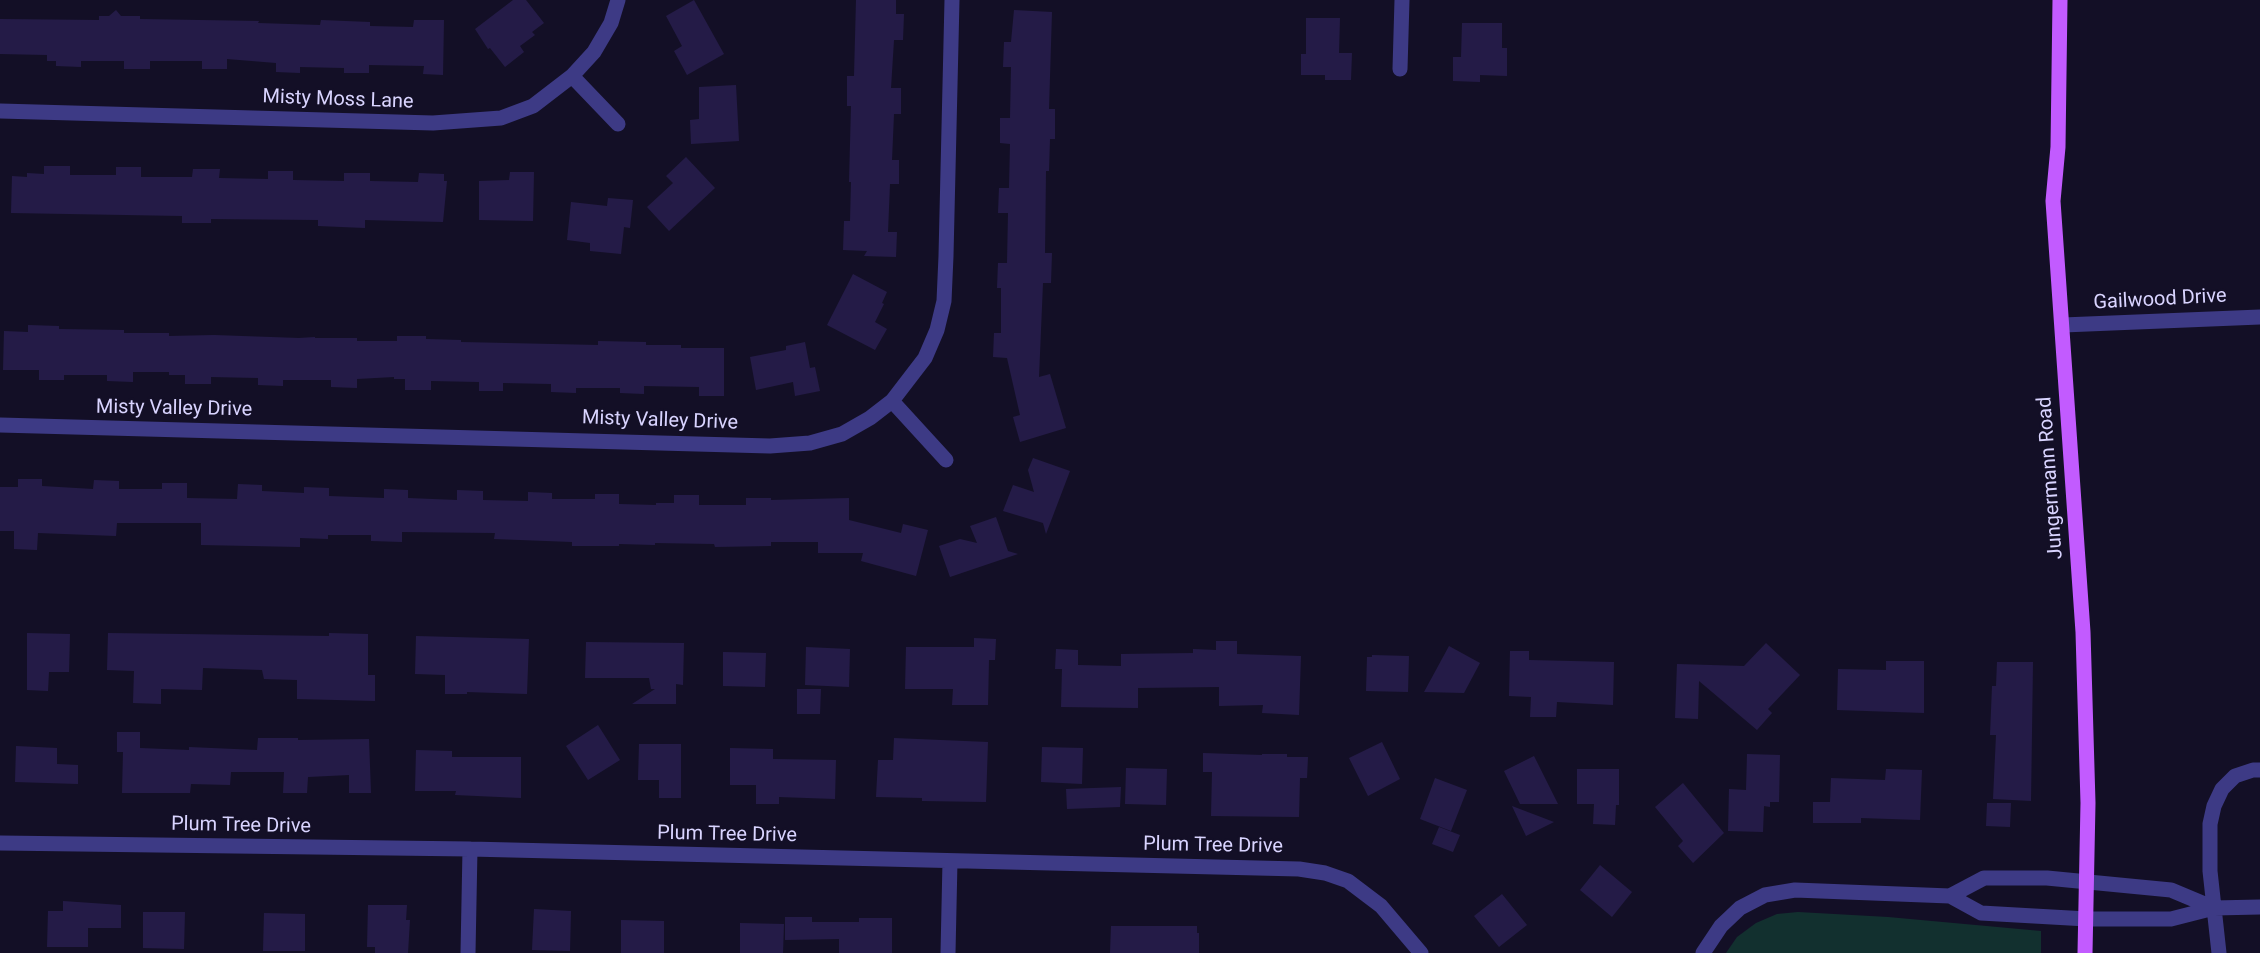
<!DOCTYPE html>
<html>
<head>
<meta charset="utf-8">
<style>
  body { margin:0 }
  canvas { display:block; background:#130f26 }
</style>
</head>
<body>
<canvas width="2260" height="953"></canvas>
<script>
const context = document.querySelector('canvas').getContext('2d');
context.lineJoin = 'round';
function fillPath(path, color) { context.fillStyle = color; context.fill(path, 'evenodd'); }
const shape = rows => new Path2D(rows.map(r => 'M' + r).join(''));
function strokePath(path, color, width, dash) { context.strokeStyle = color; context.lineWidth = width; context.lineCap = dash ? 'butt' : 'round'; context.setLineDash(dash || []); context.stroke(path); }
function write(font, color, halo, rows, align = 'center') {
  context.font = font + ' Roboto,sans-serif'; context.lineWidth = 5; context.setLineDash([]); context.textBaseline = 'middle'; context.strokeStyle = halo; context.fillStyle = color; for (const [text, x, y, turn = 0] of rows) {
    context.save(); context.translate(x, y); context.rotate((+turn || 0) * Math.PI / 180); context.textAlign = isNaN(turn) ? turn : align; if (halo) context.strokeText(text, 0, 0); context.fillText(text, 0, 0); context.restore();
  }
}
fillPath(shape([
  [1798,912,1888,917,2041,931,2041,953,1726,953,1737,937,1756,923,1777,914]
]), '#12302f');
fillPath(shape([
  [513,0,526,0,544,23,532,32,535,35,520,46,524,52,505,67,490,48,488,49,475,29],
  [694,0,724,54,687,75,674,51,682,46,666,16],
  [856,0,896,0,896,14,904,14,903,40,894,40,891,88,901,88,901,114,894,114,892,160,899,160,899,184,890,184,888,232,897,232,896,257,864,256,867,251,843,250,844,221,850,221,851,182,849,182,851,106,847,106,847,76,854,76],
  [116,10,121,16,140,16,140,19,259,21,258,23,320,25,321,20,370,22,370,26,413,27,414,20,444,20,443,75,423,74,424,66,369,65,369,73,344,73,344,68,300,67,300,73,276,72,276,63,227,59,227,69,202,69,202,61,150,61,150,69,124,69,124,61,81,61,81,67,56,66,56,61,47,61,47,55,0,54,0,19,99,20,99,16,109,16],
  [1014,10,1052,12,1049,109,1055,109,1055,139,1050,139,1049,171,1046,171,1045,253,1052,253,1051,283,1043,283,1039,377,1050,374,1066,428,1020,442,1013,417,1020,415,1007,358,993,357,994,333,1001,333,1001,288,997,288,998,263,1007,263,1008,213,998,213,999,188,1009,188,1010,144,1000,143,1000,118,1010,118,1011,67,1003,67,1004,42,1011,42],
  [1306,18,1340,18,1339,53,1352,53,1351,80,1325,80,1325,75,1301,75,1301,54,1306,54],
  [1462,23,1502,23,1502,48,1507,48,1507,76,1480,75,1480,82,1453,81,1453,57,1461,57],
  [736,85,739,141,691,144,690,120,699,119,699,87],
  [686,157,715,188,669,231,647,207,673,183,666,176],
  [44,166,70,166,70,175,116,175,116,167,141,167,141,177,192,177,193,169,220,169,219,178,268,179,268,171,293,171,293,180,344,181,344,173,370,173,370,181,418,182,419,173,444,174,444,181,447,181,443,222,365,220,365,228,318,226,318,220,211,219,211,223,182,223,182,216,11,213,12,176,27,177,27,173,44,174],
  [510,172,534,172,533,221,479,220,479,181,509,180],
  [608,198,633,200,630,228,624,227,621,254,590,251,590,243,567,240,571,202,607,206],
  [853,274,887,292,882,303,884,304,875,322,887,329,875,350,827,325],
  [28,325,59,326,59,329,124,330,124,333,169,333,169,336,214,335,299,338,315,337,315,338,357,338,357,341,397,341,397,336,426,336,426,339,461,340,461,342,598,345,598,341,646,342,646,345,681,345,681,348,724,348,724,396,699,396,699,387,644,386,644,394,620,393,620,388,576,388,576,393,551,392,551,384,503,383,503,391,479,391,479,382,431,381,431,390,405,390,405,379,394,379,394,377,357,379,357,388,331,387,331,380,283,380,283,386,258,385,258,378,211,377,211,384,185,384,185,375,169,375,169,372,133,372,133,382,107,381,107,375,64,375,64,380,39,380,39,370,3,370,4,331,28,332],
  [805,342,810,368,815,367,820,391,795,396,793,382,756,390,750,357,786,350,786,346],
  [1033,458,1070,471,1046,534,1043,523,1003,511,1013,485,1034,492,1028,470],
  [18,479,42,479,42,486,93,489,94,480,119,481,119,489,162,489,162,483,187,483,187,498,237,499,238,484,262,485,262,491,304,493,304,487,329,488,329,496,384,498,384,489,408,490,408,498,457,500,457,490,483,491,483,500,528,501,528,492,552,493,552,499,595,499,595,494,619,494,619,504,656,505,656,503,674,503,674,495,699,495,699,505,746,505,746,498,771,498,771,500,849,498,849,520,901,533,903,524,928,530,916,576,861,561,863,553,818,553,818,542,771,542,771,546,715,547,714,544,655,543,655,545,619,544,619,546,572,546,572,542,494,539,495,533,402,532,402,542,371,541,371,535,328,535,328,539,300,538,300,547,201,545,201,523,117,523,116,536,38,533,37,550,14,549,14,531,0,531,0,487,18,487],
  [996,517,1008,551,1018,554,950,577,939,546,960,539,977,543,970,526],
  [27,633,70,634,69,672,49,672,48,691,27,690],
  [108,633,329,636,329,633,368,634,368,675,375,675,375,701,297,699,297,680,264,679,262,670,203,668,202,690,161,689,161,704,133,703,134,671,107,670],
  [416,636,529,639,527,694,467,692,467,694,445,694,445,675,415,674],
  [974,638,996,639,995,660,989,660,988,705,952,705,953,689,905,689,906,647,974,647],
  [1216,641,1237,641,1237,654,1301,656,1299,715,1262,713,1263,705,1219,706,1219,687,1138,688,1138,708,1061,707,1062,669,1055,669,1056,649,1078,650,1078,665,1121,666,1121,654,1193,653,1193,649,1216,650],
  [586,642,684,643,683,685,676,684,676,704,632,704,655,689,651,689,649,678,585,678],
  [1766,643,1800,675,1768,709,1772,713,1757,730,1699,681,1698,719,1675,718,1677,664,1744,666],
  [1449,646,1480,663,1464,693,1424,692],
  [806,647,850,649,849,687,805,685],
  [1510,651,1529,651,1529,660,1614,662,1613,705,1557,702,1556,717,1530,717,1531,697,1509,696],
  [723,652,766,653,765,687,723,686],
  [1372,655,1409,656,1408,692,1366,691,1367,657,1372,657],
  [1886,661,1924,661,1924,713,1837,710,1838,669,1886,670],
  [1997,662,2033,662,2031,801,1993,799,1996,735,1990,735,1992,686,1996,686],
  [797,689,821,689,820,714,797,714],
  [598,725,620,760,588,780,566,746],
  [117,732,140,732,140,748,189,750,189,747,257,750,258,738,298,738,298,740,369,739,371,793,349,793,349,775,308,777,307,793,283,793,284,772,231,772,230,785,191,784,190,793,122,793,123,752,117,752],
  [894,738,988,742,986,802,922,801,922,798,876,797,878,760,893,760],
  [1382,742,1400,779,1368,796,1349,758],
  [639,744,681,744,681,798,659,798,659,780,638,780],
  [16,746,57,748,57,764,78,765,78,784,15,782],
  [1042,747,1083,748,1082,784,1041,782],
  [730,748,773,749,773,759,836,760,835,799,779,797,779,804,756,804,756,785,730,785],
  [416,750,452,751,452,757,521,757,521,798,455,795,456,791,415,791],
  [1203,753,1262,755,1262,754,1287,754,1287,757,1308,757,1307,778,1300,778,1299,817,1211,816,1212,772,1203,772],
  [1747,754,1780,755,1779,802,1770,802,1770,807,1764,806,1763,832,1728,831,1729,789,1746,790],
  [1534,756,1558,804,1520,804,1504,771],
  [1126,768,1167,769,1166,805,1125,804],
  [1577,769,1619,769,1619,805,1616,805,1615,825,1593,824,1594,804,1577,804],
  [1886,769,1922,770,1920,820,1861,818,1861,823,1813,823,1813,802,1830,802,1831,778,1885,780],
  [1435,778,1467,790,1451,831,1420,819],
  [1683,783,1724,833,1693,863,1678,846,1683,841,1655,807],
  [1121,787,1120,807,1067,809,1066,789],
  [1987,803,2011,803,2010,827,1986,826],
  [1512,806,1554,822,1526,836],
  [1439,827,1460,835,1453,852,1432,844],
  [1600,865,1632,892,1612,917,1580,890],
  [1502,894,1527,925,1499,947,1474,916],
  [63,901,121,905,121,928,88,928,88,947,47,947,48,911,63,911],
  [368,905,407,905,406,920,410,920,408,953,375,953,375,947,367,947],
  [534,909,571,911,570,951,532,950],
  [143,912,185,912,184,949,143,948],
  [264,913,305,914,305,951,263,951],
  [785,917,812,917,812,922,859,922,859,918,892,918,892,953,839,953,839,939,785,940],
  [621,920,664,921,664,953,621,953],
  [740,923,784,924,783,953,740,953],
  [1111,926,1197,926,1197,933,1199,933,1199,953,1110,953]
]), '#241b47');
strokePath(shape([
  [1400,69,1402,0],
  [572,76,618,124],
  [0,111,433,123,501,118,533,106,572,76,594,52,611,23,618,0],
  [2063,325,2260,317],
  [892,401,946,460],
  [0,425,770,446,810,443,842,434,870,418,892,401,925,358,937,330,944,301,946,256,952,0],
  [0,843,470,849,1299,869,1325,873,1348,881,1381,906,1421,953],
  [1950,896,1984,878,2047,878,2171,890,2214,908],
  [468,953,470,849],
  [948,953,950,861],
  [1703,953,1721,926,1740,908,1765,895,1795,890,1950,896,1981,913,2087,919,2171,919,2214,908,2260,907],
  [2219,953,2210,871,2210,824,2214,806,2222,789,2235,776,2253,770,2260,770]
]), '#3d3a85', 15);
strokePath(shape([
  [2060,0,2058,147,2053,201,2083,632,2088,803,2085,953]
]), '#c25bff', 15);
write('20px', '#d9d4ff', '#130f26', [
  ["Misty Moss Lane",338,100,2],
  ["Gailwood Drive",2160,300,-3],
  ["Misty Valley Drive",174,409,1],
  ["Misty Valley Drive",660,421,2],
  ["Jungermann Road",2051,478,-94],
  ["Plum Tree Drive",241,826,1],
  ["Plum Tree Drive",727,835,1],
  ["Plum Tree Drive",1213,846,1]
]);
</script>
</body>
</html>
